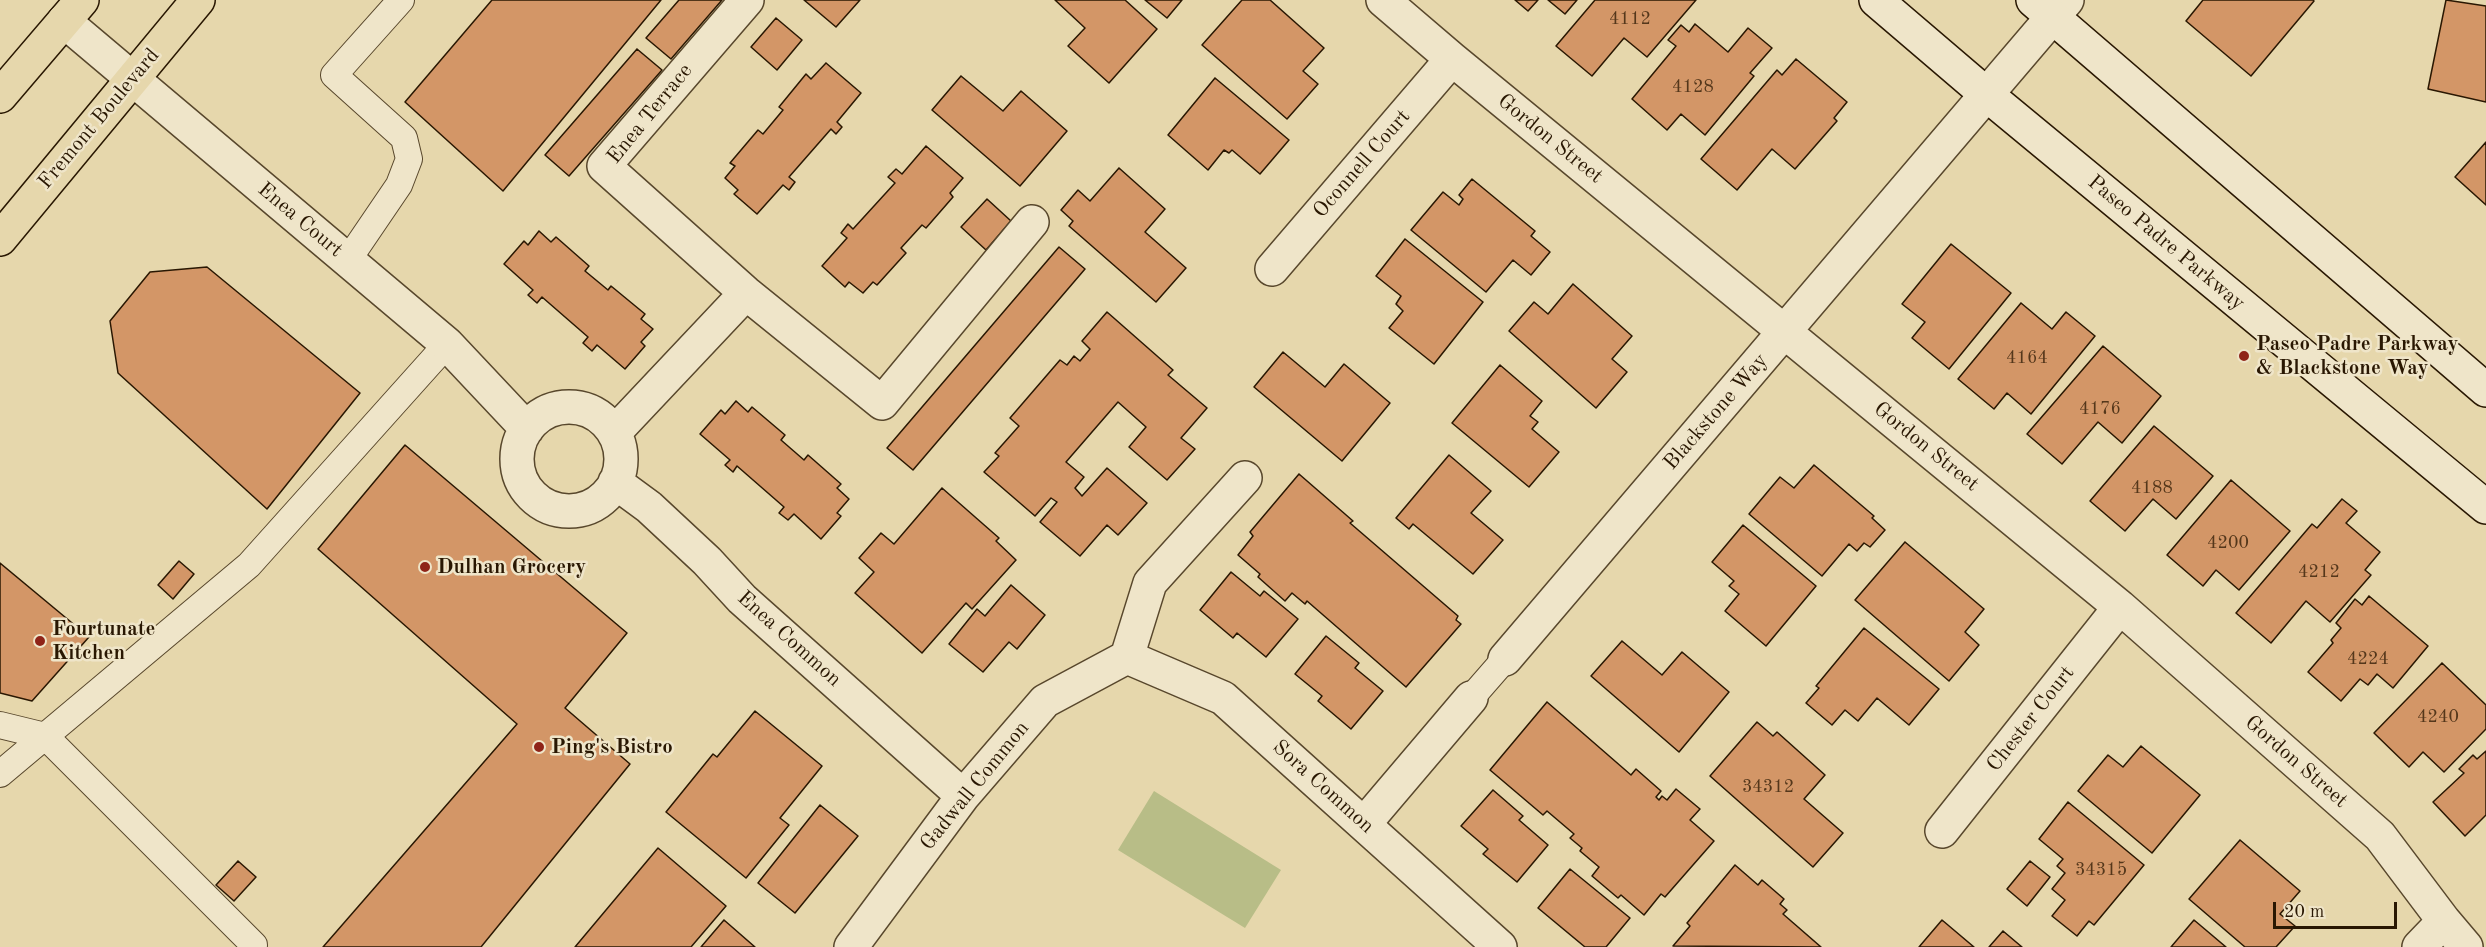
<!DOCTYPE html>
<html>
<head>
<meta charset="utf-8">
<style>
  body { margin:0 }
  #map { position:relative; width:2486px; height:947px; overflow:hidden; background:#e6d7ac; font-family:"Old Standard TT",serif }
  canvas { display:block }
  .scale { position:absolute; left:2273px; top:902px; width:124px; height:27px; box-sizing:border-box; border:3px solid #291702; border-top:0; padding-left:8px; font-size:18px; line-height:21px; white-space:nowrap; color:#291702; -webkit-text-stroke:4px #efe5c9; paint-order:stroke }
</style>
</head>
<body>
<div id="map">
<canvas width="2486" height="947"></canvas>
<div class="scale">20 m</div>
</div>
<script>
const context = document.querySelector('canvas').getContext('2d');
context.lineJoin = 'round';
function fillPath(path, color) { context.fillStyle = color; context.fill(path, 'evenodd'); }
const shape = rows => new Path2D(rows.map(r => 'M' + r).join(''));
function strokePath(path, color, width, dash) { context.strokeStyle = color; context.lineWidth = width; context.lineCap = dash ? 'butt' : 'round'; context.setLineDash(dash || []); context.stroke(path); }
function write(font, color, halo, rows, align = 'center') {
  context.font = font + ' "Old Standard TT",serif'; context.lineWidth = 5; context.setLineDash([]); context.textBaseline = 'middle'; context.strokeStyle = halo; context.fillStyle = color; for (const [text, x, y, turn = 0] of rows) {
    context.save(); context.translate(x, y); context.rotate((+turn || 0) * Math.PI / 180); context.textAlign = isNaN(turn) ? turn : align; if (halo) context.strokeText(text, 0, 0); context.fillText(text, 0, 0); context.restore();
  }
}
fillPath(shape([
  [1154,791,1281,870,1245,928,1118,850]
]), '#b8bd87');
const building = shape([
  [492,0,661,0,503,191,405,102,492,0],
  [679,0,722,0,671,59,646,38,679,0],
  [804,0,860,0,836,27,804,0],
  [1055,0,1125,0,1157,29,1109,83,1068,46,1085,28,1055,0],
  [1145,0,1182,0,1167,18,1145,0],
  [1242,0,1270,0,1324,48,1303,71,1318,84,1287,119,1202,45,1242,0],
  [1515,0,1538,0,1528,11,1515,0],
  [1548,0,1577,0,1565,14,1548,0],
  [1595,0,1696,0,1647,57,1624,38,1592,76,1556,46,1595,0],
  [2203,0,2313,0,2314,1,2251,76,2186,21,2203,0],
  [2446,0,2486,6,2486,102,2428,89,2446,0],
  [776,18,802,40,777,70,751,47,776,18],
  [1695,24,1728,52,1748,28,1772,48,1750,73,1754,76,1705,135,1681,114,1667,130,1632,99,1676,46,1668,40,1681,25,1689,32,1695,24],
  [637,49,662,70,569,176,545,155,637,49],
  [1796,59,1847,102,1834,118,1837,121,1795,169,1772,149,1737,190,1701,159,1777,70,1782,75,1796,59],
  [826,63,861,93,837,122,842,127,836,134,831,129,789,177,795,182,789,190,783,185,757,214,734,194,738,190,725,178,735,166,730,163,758,130,763,134,783,110,779,107,806,74,811,79,826,63],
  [961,76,1003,111,1021,91,1067,131,1020,186,932,110,961,76],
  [1215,78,1289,140,1260,174,1232,150,1229,153,1224,150,1208,170,1168,135,1215,78],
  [2486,142,2486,205,2455,177,2486,142],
  [926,146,963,178,950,193,953,197,926,228,922,225,901,248,906,253,877,285,873,282,863,293,849,282,845,287,822,266,847,238,841,233,848,224,853,229,895,183,888,177,896,169,902,174,926,146],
  [1119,168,1165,209,1145,232,1186,268,1156,302,1069,226,1073,221,1061,210,1078,190,1090,201,1119,168],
  [1472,179,1535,231,1531,236,1550,252,1531,275,1513,260,1486,292,1411,230,1443,192,1459,205,1463,199,1459,195,1472,179],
  [987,199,1011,221,986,250,961,227,987,199],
  [539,231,551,242,556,237,589,266,585,271,608,290,611,286,645,314,641,319,653,329,641,342,645,346,625,369,597,345,592,351,583,343,588,337,542,297,537,303,528,295,533,290,504,264,524,241,528,245,539,231],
  [1405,239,1483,302,1434,364,1389,328,1403,311,1396,304,1401,296,1376,276,1405,239],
  [1951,244,2011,293,1949,369,1912,338,1925,322,1902,304,1951,244],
  [1059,247,1085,269,913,470,887,448,1059,247],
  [207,267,360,393,267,509,118,373,110,321,150,272,207,267],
  [1573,284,1632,336,1612,359,1627,372,1596,408,1509,331,1534,302,1548,314,1573,284],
  [2021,303,2052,329,2066,312,2095,336,2031,414,2007,393,1994,409,1958,379,2021,303],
  [1107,312,1173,370,1168,375,1207,408,1181,438,1195,449,1167,480,1129,447,1146,427,1118,402,1066,462,1084,477,1075,488,1082,496,1107,468,1147,503,1118,535,1107,525,1080,556,1040,522,1057,502,1051,498,1035,516,984,472,999,456,995,453,1019,426,1010,418,1060,360,1067,365,1074,356,1080,361,1090,349,1082,341,1107,312],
  [2103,346,2161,396,2122,443,2098,422,2062,464,2027,434,2103,346],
  [1283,352,1325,387,1344,364,1390,403,1342,461,1254,387,1283,352],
  [1500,365,1542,401,1530,416,1538,422,1532,429,1559,452,1529,487,1452,423,1500,365],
  [736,401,748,412,752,407,785,435,781,440,804,460,808,455,841,484,837,488,849,499,837,513,841,516,821,539,794,514,788,520,779,513,784,507,737,466,733,472,725,465,730,460,700,434,721,410,725,414,736,401],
  [2154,426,2213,476,2176,519,2153,499,2125,531,2090,501,2154,426],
  [405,445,627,633,565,708,630,764,481,947,323,947,517,724,318,549,405,445],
  [1449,455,1491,491,1471,513,1503,540,1473,574,1413,524,1409,529,1396,518,1449,455],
  [1814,465,1874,516,1872,518,1885,530,1870,547,1864,543,1857,551,1849,544,1822,576,1749,514,1780,477,1794,488,1814,465],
  [1299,474,1353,521,1350,523,1458,616,1456,620,1461,624,1406,687,1307,601,1305,604,1292,593,1285,601,1258,577,1260,574,1238,555,1253,536,1250,532,1299,474],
  [2231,480,2290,531,2239,590,2216,570,2203,586,2167,555,2231,480],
  [942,488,999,538,996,541,1016,560,972,609,966,603,922,653,855,593,874,572,859,558,881,533,894,544,942,488],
  [2342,499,2357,511,2346,523,2380,552,2365,570,2371,575,2330,622,2306,601,2271,643,2236,613,2312,524,2317,528,2342,499],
  [1743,525,1816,586,1766,646,1725,611,1739,594,1729,586,1734,581,1712,562,1743,525],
  [1905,542,1984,609,1965,632,1979,645,1949,681,1855,600,1905,542],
  [179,561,194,574,173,599,158,585,179,561],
  [0,563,89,637,32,701,0,693,0,563],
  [1231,572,1260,596,1264,591,1298,619,1266,657,1237,633,1233,638,1200,610,1231,572],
  [1011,585,1045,615,1017,649,1009,642,983,672,949,644,977,609,985,616,1011,585],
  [2369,596,2428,646,2393,688,2377,674,2368,685,2360,679,2341,701,2308,672,2333,643,2331,640,2341,628,2336,623,2355,599,2362,605,2369,596],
  [1864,628,1939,689,1909,725,1877,698,1858,721,1845,710,1832,725,1806,703,1819,688,1816,686,1864,628],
  [1326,636,1359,663,1355,668,1383,691,1351,729,1318,701,1322,696,1295,674,1326,636],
  [1622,641,1662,675,1682,652,1729,692,1679,752,1591,676,1622,641],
  [2442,663,2486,705,2486,729,2444,772,2423,752,2409,767,2374,733,2442,663],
  [1547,702,1631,775,1636,769,1661,791,1656,797,1659,800,1662,796,1667,800,1676,789,1700,809,1690,820,1714,841,1665,897,1661,894,1644,915,1621,895,1618,898,1592,876,1599,867,1580,851,1582,848,1570,838,1574,834,1547,811,1543,815,1490,770,1547,702],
  [755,711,822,766,780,818,789,825,746,878,666,812,713,754,717,757,755,711],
  [1757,722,1773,736,1777,732,1825,775,1804,799,1843,833,1813,867,1710,776,1757,722],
  [2141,746,2200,795,2152,853,2078,791,2108,755,2123,767,2141,746],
  [2486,751,2486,815,2465,836,2433,802,2464,773,2459,769,2473,755,2477,759,2486,751],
  [1493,790,1523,816,1519,820,1548,845,1517,882,1483,854,1488,849,1461,826,1493,790],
  [2068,802,2144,865,2094,925,2089,921,2077,936,2052,916,2065,900,2052,889,2065,873,2057,866,2063,859,2039,839,2068,802],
  [820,805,858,836,795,913,758,883,820,805],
  [2240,840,2300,891,2280,914,2295,926,2276,947,2245,947,2189,899,2240,840],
  [658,848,726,906,691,947,575,947,658,848],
  [238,861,256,877,234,901,216,885,238,861],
  [2030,861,2050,877,2027,906,2007,889,2030,861],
  [1735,865,1758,885,1762,880,1784,899,1780,904,1787,910,1783,914,1821,947,1673,946,1690,926,1687,923,1735,865],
  [1570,869,1630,918,1606,947,1585,947,1538,908,1570,869],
  [724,920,755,947,701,947,724,920],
  [1942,920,1974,947,1919,947,1942,920],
  [2194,920,2226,947,2171,947,2194,920],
  [2003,931,2022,947,1989,947,2003,931]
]);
fillPath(building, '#d39667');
strokePath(building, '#291702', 1.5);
const lane = shape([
  [348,260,399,185,409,159,404,138,334,75,401,0],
  [1471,698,1505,659],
  [0,725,45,736,254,945],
  [0,774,249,565,447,344]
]);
const street = shape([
  [747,0,604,166,746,293,882,403,1032,222],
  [1383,0,1452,59,2120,607,2380,836,2444,921,2466,947],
  [64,21,447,344,527,429],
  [1272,269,1452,59],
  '517 459a52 52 0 1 1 104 0a52 52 0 1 1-104 0Z',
  [614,433,746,293],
  [615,482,649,507,707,561,742,599,963,796],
  [1127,657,1223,698,1500,947],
  [1127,657,1150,583,1245,478],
  [1505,659,2067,0],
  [1364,824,1471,698],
  [1942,831,2120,607],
  [851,947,963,796,1045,701,1127,657],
  [2419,947,2444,921]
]);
const secondary = shape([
  [1876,0,1986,94,2486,507],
  [2033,0,2486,390]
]);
const primary = shape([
  [0,96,82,0],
  [0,239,198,0]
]);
strokePath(lane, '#58472c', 28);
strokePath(street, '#58472c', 36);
strokePath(secondary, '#291702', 36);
strokePath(primary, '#291702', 36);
strokePath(lane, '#efe5c9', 26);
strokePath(street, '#efe5c9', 33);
strokePath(secondary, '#efe5c9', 33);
strokePath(primary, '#e6d7ac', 33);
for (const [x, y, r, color] of [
  [2244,356,6,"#8f2418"],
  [425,567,6,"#8f2418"],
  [40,641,6,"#8f2418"],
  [539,747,6,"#8f2418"]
]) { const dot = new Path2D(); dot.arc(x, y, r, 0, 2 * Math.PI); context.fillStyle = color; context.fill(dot); strokePath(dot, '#efe5c9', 2); }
write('18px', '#54371b', null, [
  ["4112",1630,19],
  ["4128",1693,87],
  ["4164",2027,358],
  ["4176",2100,409],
  ["4188",2152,488],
  ["4200",2228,543],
  ["4212",2319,572],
  ["4224",2368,659],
  ["4240",2438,717],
  ["34312",1768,787],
  ["34315",2101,870]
]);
write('21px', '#291702', '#efe5c9', [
  ["Enea Terrace",650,114,-51],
  ["Fremont Boulevard",99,119,-50],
  ["Gordon Street",1550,139,39],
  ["Oconnell Court",1362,164,-49],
  ["Enea Court",300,220,40],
  ["Paseo Padre Parkway",2166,243,40],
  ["Blackstone Way",1716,412,-49],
  ["Gordon Street",1926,447,39],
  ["Enea Common",789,639,42],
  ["Chester Court",2031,719,-52],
  ["Gordon Street",2296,762,41],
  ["Gadwall Common",975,786,-51],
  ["Sora Common",1323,787,42]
]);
write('bold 21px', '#291702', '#efe5c9', [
  ["Paseo Padre Parkway",2256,344],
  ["& Blackstone Way",2256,368],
  ["Dulhan Grocery",437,567],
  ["Fourtunate",52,629],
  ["Kitchen",52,653],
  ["Ping's Bistro",551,747]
], 'left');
</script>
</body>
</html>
